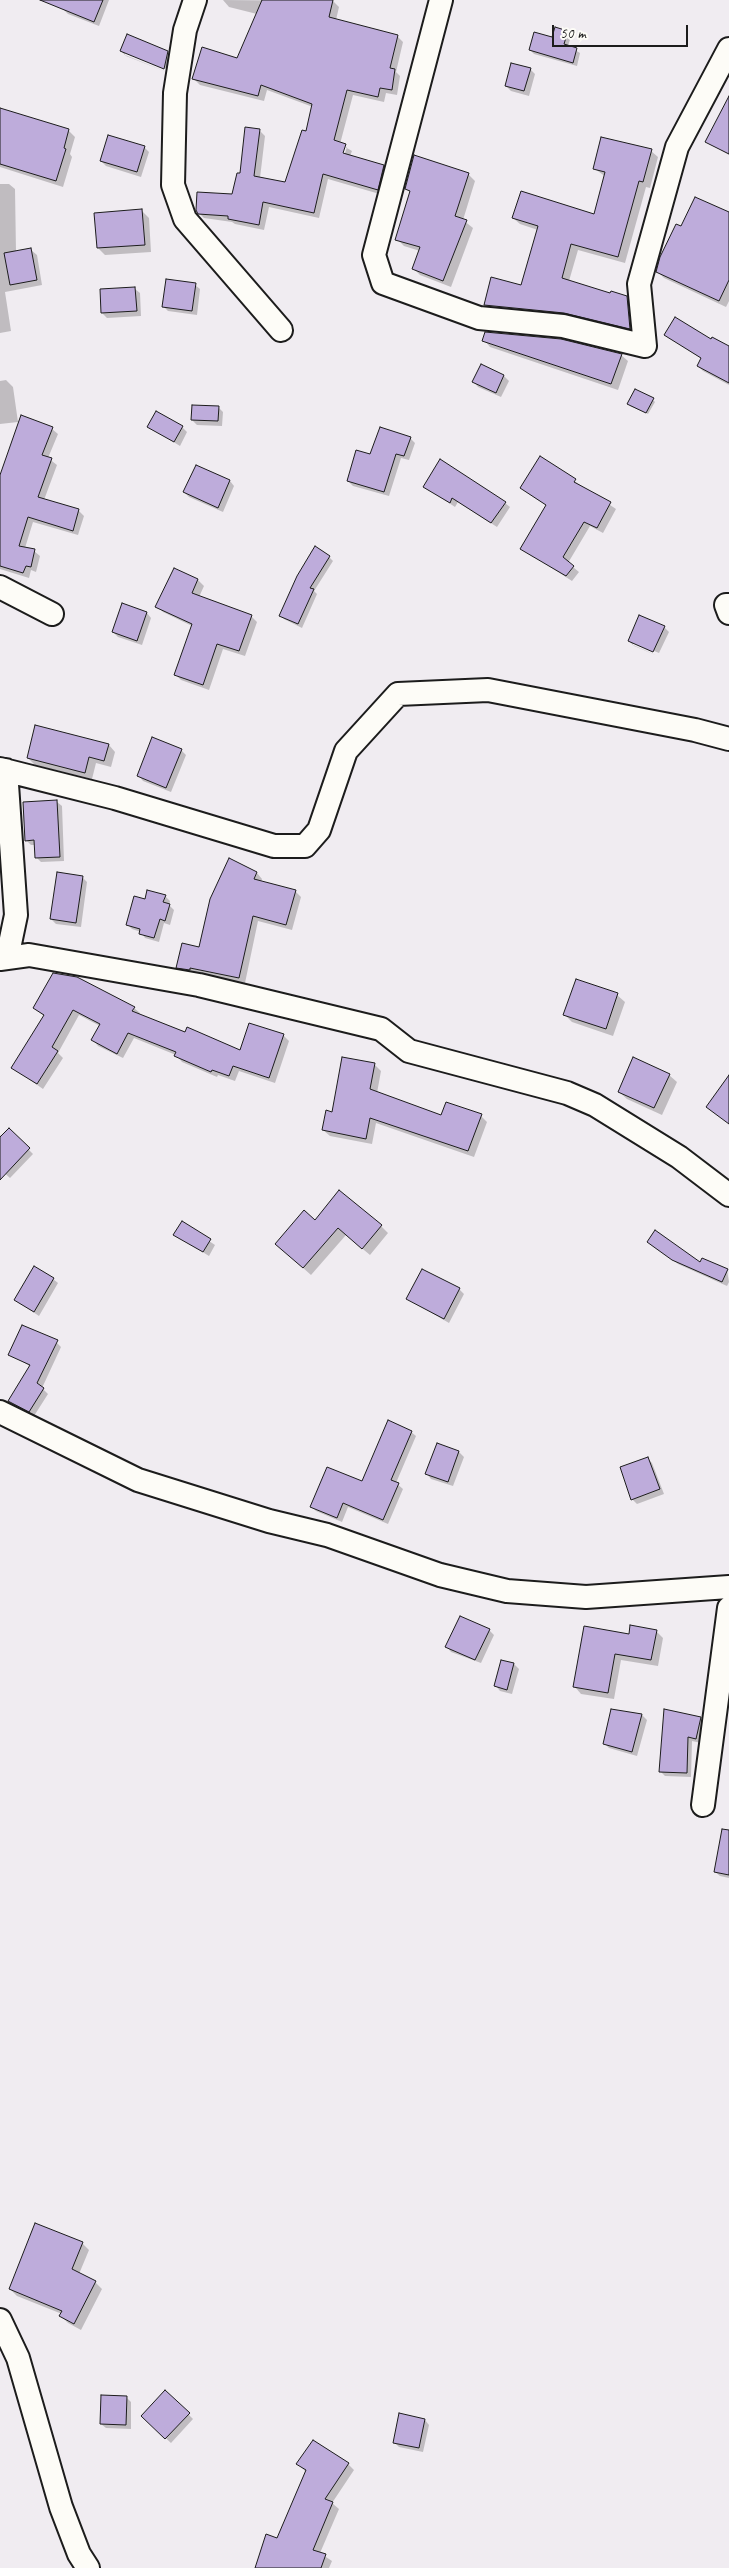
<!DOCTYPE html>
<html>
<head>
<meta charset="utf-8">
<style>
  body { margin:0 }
  #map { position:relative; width:729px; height:2568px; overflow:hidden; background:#f0ecf1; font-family:Caveat,sans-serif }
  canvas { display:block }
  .scale { position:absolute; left:552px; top:25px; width:136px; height:22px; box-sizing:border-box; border:2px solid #1c1c1c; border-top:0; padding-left:6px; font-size:15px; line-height:18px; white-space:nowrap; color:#1c1c1c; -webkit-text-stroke:4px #fdfcf7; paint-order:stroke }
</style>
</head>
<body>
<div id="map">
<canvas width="729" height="2568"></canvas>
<div class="scale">50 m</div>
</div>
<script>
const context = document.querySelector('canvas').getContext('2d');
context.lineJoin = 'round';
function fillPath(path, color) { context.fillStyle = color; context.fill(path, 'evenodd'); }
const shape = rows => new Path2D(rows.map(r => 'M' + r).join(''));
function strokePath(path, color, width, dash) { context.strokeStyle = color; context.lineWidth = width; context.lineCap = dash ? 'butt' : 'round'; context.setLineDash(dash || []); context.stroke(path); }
fillPath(shape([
  [67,0,109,0,99,26,68,14,63,9],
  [223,0,333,1,339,7,336,20,397,36,403,42,396,72,400,76,397,95,386,93,384,102,353,95,340,144,352,151,350,156,383,166,389,172,383,195,328,179,319,218,269,207,264,230,235,224,232,222,204,218,198,212,233,196,259,130,265,136,260,178,286,183,306,132,313,107,267,90,264,101,200,85,194,79,238,60,257,14,229,7],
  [344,147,347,147,343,159,340,159],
  [567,32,571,36,568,46,580,53,577,66,534,54,530,50],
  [121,51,168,52,173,57,170,70,125,52,125,55,169,73,126,56],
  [530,69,535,74,529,96,511,91,506,86],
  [0,109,68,130,75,137,70,154,72,157,63,187,0,167],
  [729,119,729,155,707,142],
  [144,147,149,152,141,177,106,166,101,161],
  [651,151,658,157,650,188,646,187,625,263,578,250,569,281,611,295,626,297,633,304,636,335,492,311,485,305,522,286,538,230,520,224,513,218,595,216,606,177,595,169],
  [468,174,475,181,463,220,473,228,451,287,420,275,413,268,420,251,404,246,397,239,411,193,406,189],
  [0,184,9,184,15,189,16,252,31,250,37,255,42,285,5,292,11,331,0,333],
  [142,211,149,218,151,252,105,255,98,248],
  [729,214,729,301,726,307,664,278,657,271,681,228],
  [195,285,200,289,197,315,168,311,163,306],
  [135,289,140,293,141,316,107,318,102,313],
  [665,335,711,341,729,348,729,385,703,371,698,366,702,359],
  [484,340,621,355,628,361,618,390,490,347],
  [481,365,504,376,509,381,501,397,478,387,474,382],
  [6,380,13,387,18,422,0,424,0,381],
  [653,400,655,402,648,414,630,406],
  [218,407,223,412,222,426,197,425,192,420],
  [149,427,182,427,187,432,180,446],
  [52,429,58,434,48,458,57,465,44,500,78,510,84,516,78,535,33,522,25,548,34,551,40,556,36,572,31,570,29,578,0,569,0,480],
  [410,438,415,443,409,460,401,458,389,496,353,486,348,481,371,455],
  [540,458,616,509,603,533,590,526,568,563,579,572,572,581,521,548,547,506,521,488],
  [196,466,230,481,234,486,223,512,189,497,184,492],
  [425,487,505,503,510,507,497,527,458,502,455,507],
  [329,557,333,561,314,591,317,594,302,628,284,619,280,615],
  [174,569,198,580,204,586,199,597,251,616,257,622,245,656,223,649,209,690,181,680,175,674,192,626,163,612,157,606],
  [147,613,151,618,142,645,118,637,113,632],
  [664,627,669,632,659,653,633,642,633,645,658,656,634,646,629,641],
  [109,745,115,752,111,767,96,763,92,779,35,765,28,758],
  [181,750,186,755,171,792,143,781,139,776],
  [57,802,62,806,64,861,41,862,36,857,36,845,31,845,26,840],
  [257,873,262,879,261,882,295,891,301,897,292,930,258,921,245,983,196,973,195,975,183,973,177,967,200,949],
  [82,877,87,882,81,927,56,924,51,919],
  [165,896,170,901,169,905,174,910,170,925,164,923,159,942,145,938,141,932,132,929,127,924,146,900],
  [617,995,625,1002,613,1036,572,1022,565,1015],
  [34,1008,134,1008,140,1013,139,1015,241,1052,250,1024,284,1036,289,1041,275,1083,239,1071,235,1081,218,1075,217,1077,182,1062,176,1055,134,1038,123,1058,98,1046,93,1040,100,1026,79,1015,58,1053,63,1058,43,1089,13,1068,45,1017],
  [374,1064,381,1071,377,1093,442,1117,481,1116,487,1122,474,1157,376,1123,372,1144,330,1136,323,1130,333,1113],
  [669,1075,677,1082,662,1115,627,1099,619,1092],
  [9,1130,33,1154,10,1178,0,1169,0,1135,2,1137],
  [315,1222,381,1226,388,1233,370,1255,346,1235,311,1275,284,1251],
  [182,1223,215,1245,209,1256,175,1235],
  [653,1246,700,1264,727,1270,729,1282,727,1286,678,1264],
  [53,1279,58,1283,39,1316,15,1300],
  [459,1289,464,1294,449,1323,408,1299],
  [56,1342,61,1347,42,1388,48,1394,34,1416,9,1401,31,1367,10,1354],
  [411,1432,416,1436,396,1483,403,1489,388,1524,348,1507,342,1522,316,1511,311,1506,362,1483],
  [437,1444,459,1452,464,1457,453,1486,431,1479,427,1474],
  [647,1458,652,1463,664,1494,637,1504,632,1499],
  [489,1630,494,1635,481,1663,451,1652,447,1647],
  [656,1631,663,1638,658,1666,621,1660,614,1699,581,1694,575,1687,630,1636],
  [502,1661,514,1664,519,1669,512,1694,500,1691,496,1686],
  [612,1711,642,1715,647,1720,637,1756,609,1748,604,1743],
  [700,1718,705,1723,701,1743,692,1741,691,1777,665,1776,660,1771],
  [729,1838,729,1878,720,1876,715,1872],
  [82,2243,89,2250,79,2274,95,2282,102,2289,81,2330,68,2323,61,2316,62,2314,17,2296,10,2289],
  [165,2391,193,2419,171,2443,142,2416],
  [126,2397,131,2402,131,2429,106,2428,101,2424],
  [425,2420,429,2425,423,2452,399,2447,394,2442],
  [298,2464,348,2464,354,2470,332,2503,339,2509,320,2553,332,2561,329,2568,256,2568,277,2539,306,2472]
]), '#0003');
const building = shape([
  [40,0,103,0,94,22,40,0],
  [262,0,333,0,329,17,398,35,390,68,395,69,392,90,380,88,378,97,347,90,334,140,346,144,343,153,384,165,378,190,323,174,314,213,263,202,259,225,228,219,228,216,198,214,196,210,197,192,232,194,237,173,240,173,245,127,260,129,254,176,285,182,302,130,306,131,312,104,261,85,258,96,192,79,202,47,237,58,262,0],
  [555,27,568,31,564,44,577,48,573,63,529,50,534,32,552,37,555,27],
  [127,34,168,51,164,69,120,51,127,34],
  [511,63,531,68,524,91,505,86,511,63],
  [729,96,729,154,705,142,729,96],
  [0,108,69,129,64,148,66,149,56,181,0,164,0,108],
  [108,135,145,146,137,172,100,161,108,135],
  [601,137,652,149,643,182,639,181,618,257,571,244,562,278,610,293,611,291,627,296,630,329,564,313,484,305,491,277,521,285,538,226,512,218,521,191,594,214,605,172,593,169,601,137],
  [414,155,469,173,455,216,467,220,443,281,412,269,420,247,395,240,410,191,405,189,414,155],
  [695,197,729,212,729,280,719,301,656,272,660,257,676,224,681,226,695,197],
  [142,209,145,245,97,248,94,213,142,209],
  [31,248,37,280,10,285,4,253,31,248],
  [166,279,196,283,192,311,162,307,166,279],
  [135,287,137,311,101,313,100,289,135,287],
  [675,317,711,339,712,337,729,346,729,383,697,366,701,358,664,335,675,317],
  [485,332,561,339,622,354,611,384,482,341,485,332],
  [481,364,504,375,496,393,472,382,481,364],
  [635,389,654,398,646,413,627,404,635,389],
  [192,405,219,406,218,421,191,420,192,405],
  [156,411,183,426,174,442,147,427,156,411],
  [21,415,53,427,42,455,52,458,38,497,79,509,73,531,28,517,19,546,35,549,31,567,26,566,23,573,0,566,0,475,21,415],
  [380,427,411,437,404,456,396,454,384,492,347,481,356,450,370,454,380,427],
  [540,456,576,479,574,482,611,502,597,528,584,522,563,557,574,566,566,576,520,549,546,505,520,488,540,456],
  [440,459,506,502,491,523,452,498,450,503,423,487,440,459],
  [196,465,230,480,218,508,183,492,196,465],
  [315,546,330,556,310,588,314,589,298,624,279,616,297,576,315,546],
  [174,568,198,579,192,593,252,615,239,651,217,644,203,685,174,675,192,624,155,607,174,568],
  [122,603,147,612,137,641,112,632,122,603],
  [639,615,665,626,653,652,628,641,639,615],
  [35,725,109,744,104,761,89,757,85,773,27,758,35,725],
  [152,737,182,749,166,788,137,776,152,737],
  [57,800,60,857,35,858,34,840,25,841,23,802,57,800],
  [229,858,257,872,254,879,296,890,286,925,253,916,239,978,190,968,190,970,176,968,182,943,199,947,210,899,229,858],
  [57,872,83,876,76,923,50,919,57,872],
  [147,890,166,895,163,902,170,904,165,921,160,919,154,938,139,934,140,929,126,925,134,896,145,899,147,890],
  [53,973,77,977,135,1007,132,1011,185,1032,187,1027,240,1050,249,1023,284,1034,269,1078,233,1066,229,1076,212,1070,211,1072,174,1056,176,1052,128,1033,117,1054,91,1040,100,1024,73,1010,52,1047,58,1051,37,1084,11,1068,44,1015,33,1008,53,973],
  [576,979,618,993,606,1029,563,1015,576,979],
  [342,1057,375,1063,370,1089,441,1115,446,1102,482,1114,468,1151,370,1118,366,1139,322,1130,326,1110,332,1112,342,1057],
  [633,1057,670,1074,654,1108,618,1092,633,1057],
  [729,1075,729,1124,706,1107,729,1075],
  [9,1128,30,1148,0,1180,0,1137,9,1128],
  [339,1190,382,1225,362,1249,338,1228,303,1268,275,1244,304,1210,315,1220,339,1190],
  [182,1221,211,1239,203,1252,173,1235,182,1221],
  [655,1230,700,1262,702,1258,728,1269,722,1282,672,1260,647,1242,655,1230],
  [34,1266,54,1278,34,1312,14,1300,34,1266],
  [422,1269,460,1288,444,1319,406,1299,422,1269],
  [22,1325,58,1340,37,1383,44,1388,29,1412,8,1401,30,1365,8,1355,22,1325],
  [388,1420,412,1431,391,1480,399,1483,383,1520,343,1503,337,1518,310,1507,327,1467,362,1481,388,1420],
  [437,1443,459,1451,448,1482,425,1474,437,1443],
  [648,1457,660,1489,631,1500,620,1467,648,1457],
  [460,1616,490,1629,475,1660,445,1647,460,1616],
  [630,1625,657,1630,651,1660,615,1654,608,1693,573,1687,584,1626,629,1634,630,1625],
  [501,1660,514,1663,507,1690,494,1686,501,1660],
  [611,1709,642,1714,632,1752,603,1744,611,1709],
  [664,1709,701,1717,696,1739,688,1737,687,1773,659,1772,664,1709],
  [722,1829,729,1830,729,1875,714,1872,722,1829],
  [35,2223,83,2242,72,2269,96,2281,74,2324,59,2316,62,2311,9,2289,35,2223],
  [165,2390,190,2413,165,2439,141,2416,165,2390],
  [101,2395,127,2396,126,2425,100,2424,101,2395],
  [399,2413,425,2419,419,2448,393,2443,399,2413],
  [313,2440,349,2463,325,2499,333,2502,313,2550,326,2554,321,2568,255,2568,266,2534,277,2538,306,2470,296,2464,313,2440]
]);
fillPath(building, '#beacdb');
strokePath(building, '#1c1c1c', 1);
const street = shape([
  [195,0,185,30,175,93,173,185,185,219,281,330],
  [441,0,374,255,383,283,479,318,563,326,645,346,639,284,677,147,729,49],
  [0,587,52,614],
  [729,605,726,605,729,613],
  [0,769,115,798,274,846,305,846,319,830,346,751,398,694,488,690,695,730,729,739],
  [6,770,16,915,7,958],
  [0,959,29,955,199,985,381,1029,409,1051,567,1093,595,1105,679,1157,729,1195],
  [0,1412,138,1480,269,1521,327,1535,440,1575,507,1591,586,1597,729,1587],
  [703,1805,729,1608],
  [0,2320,18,2358,61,2507,79,2554,88,2568]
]);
strokePath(street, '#1c1c1c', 26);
strokePath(street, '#fdfcf7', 22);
</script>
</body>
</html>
